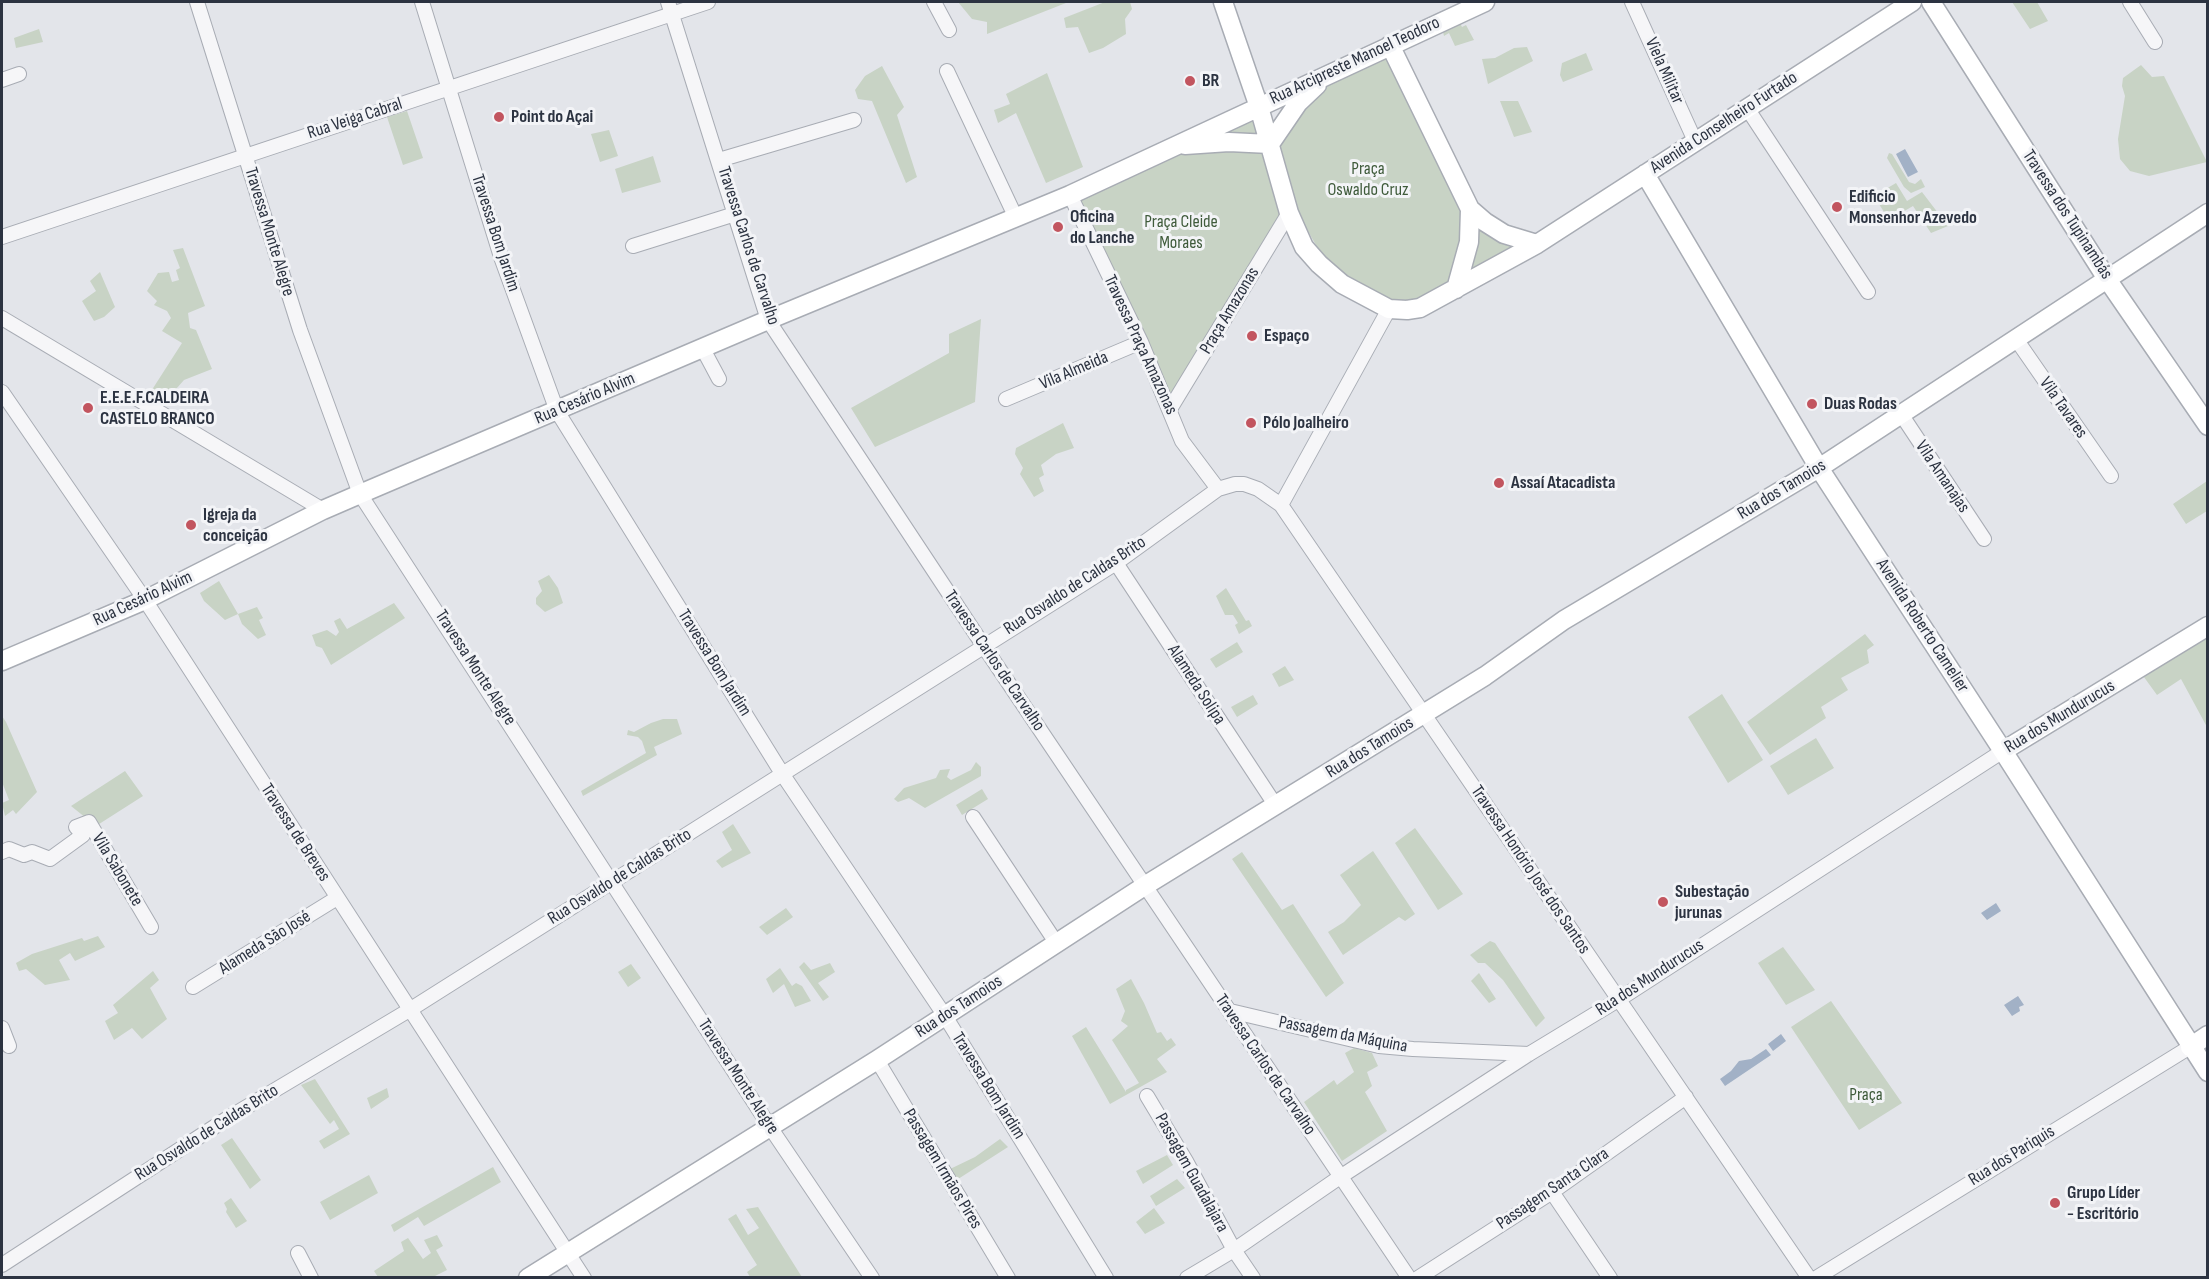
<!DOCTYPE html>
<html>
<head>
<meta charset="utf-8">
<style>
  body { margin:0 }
  #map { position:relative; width:2209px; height:1279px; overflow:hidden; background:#e3e5ea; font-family:"Sofia Sans Condensed",sans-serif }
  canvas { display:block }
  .frame { position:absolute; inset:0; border:3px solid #2c3341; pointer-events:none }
</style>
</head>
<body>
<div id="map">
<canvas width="2209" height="1279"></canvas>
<div class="frame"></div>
</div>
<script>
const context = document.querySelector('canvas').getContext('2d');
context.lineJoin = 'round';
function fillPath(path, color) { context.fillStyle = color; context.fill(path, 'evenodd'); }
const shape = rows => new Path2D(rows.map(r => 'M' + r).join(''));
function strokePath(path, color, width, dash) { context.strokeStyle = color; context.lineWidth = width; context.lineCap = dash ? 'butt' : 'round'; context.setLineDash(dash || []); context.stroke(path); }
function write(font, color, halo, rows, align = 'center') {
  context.font = font + ' "Sofia Sans Condensed",sans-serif'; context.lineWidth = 6; context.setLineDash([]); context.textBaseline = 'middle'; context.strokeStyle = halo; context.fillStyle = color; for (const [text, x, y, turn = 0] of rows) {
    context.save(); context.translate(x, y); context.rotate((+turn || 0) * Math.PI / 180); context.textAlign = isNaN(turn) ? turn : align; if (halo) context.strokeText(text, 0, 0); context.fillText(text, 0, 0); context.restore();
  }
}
fillPath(shape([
  [958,2,1065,2,1066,3,987,34,987,22,972,19],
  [1105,2,1130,2,1132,9,1125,19,1126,34,1103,48,1089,53,1078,27,1066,28,1064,18],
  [2012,2,2037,2,2048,21,2030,29],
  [1459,21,1462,27,1466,25,1474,40,1455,46,1449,33,1444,36,1442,28],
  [39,29,43,42,16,48,14,38],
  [1527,47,1533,61,1488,84,1482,59,1495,58,1514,48],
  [1393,52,1468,210,1526,243,1419,300,1393,302,1347,279,1325,261,1296,210,1276,148,1319,90],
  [1586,53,1593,70,1563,82,1560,75,1562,63],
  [2141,65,2152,77,2164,76,2207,162,2149,176,2130,171,2120,159,2118,139,2125,96,2122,86,2123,78],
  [882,66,904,107,897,115,917,177,906,183,872,101,858,99,855,90,865,76],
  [1047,73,1083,167,1046,183,1016,113,998,123,994,110,1010,104,1006,94],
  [1500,101,1518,101,1532,132,1514,137],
  [1255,107,1289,213,1170,409,1070,195],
  [407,111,423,158,403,165,387,117],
  [609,130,618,156,600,162,591,134],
  [1889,153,1892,154,1909,182,1915,184,1921,179,1925,187,1911,193,1904,187,1887,158],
  [653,156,661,182,622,193,615,169],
  [1896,183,1907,201,1922,192,1948,226,1931,233,1913,206,1889,220,1874,196],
  [183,248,205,306,188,313,190,328,196,330,212,369,184,380,162,405,148,396,182,343,162,331,171,318,167,311,154,305,157,301,147,291,158,273,169,272,172,282,179,280,176,270,180,268,173,250],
  [100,272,115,307,104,317,94,321,82,301,96,291,90,281],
  [981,319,975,402,875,447,851,408,949,353,949,334],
  [1063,423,1074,448,1056,454,1041,465,1044,475,1039,478,1044,491,1034,497,1020,474,1023,468,1015,454,1016,448],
  [2207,481,2207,511,2186,524,2173,504],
  [549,575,558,588,563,603,545,612,536,604,536,598,542,591,538,581],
  [219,581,238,614,257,607,263,618,259,620,266,635,258,639,242,624,238,614,225,620,204,601,200,593],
  [1226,588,1246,621,1249,620,1252,626,1239,634,1235,625,1238,623,1233,615,1225,615,1216,596],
  [394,603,405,618,331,665,322,648,316,646,312,635,327,630,336,636,339,632,334,621,340,618,347,629],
  [2207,632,2207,727,2181,679,2157,695,2141,673],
  [1865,634,1874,645,1867,650,1869,663,1841,678,1848,690,1821,707,1826,718,1770,755,1747,722],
  [1237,642,1243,652,1216,668,1210,659],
  [1285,666,1294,680,1279,687,1272,674],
  [1722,694,1763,760,1728,783,1688,717],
  [1253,695,1258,704,1237,717,1231,707],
  [2,716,6,722,37,792,16,814,13,810,5,816,2,803,9,800,2,782],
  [663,719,677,719,682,734,654,747,657,755,583,796,581,791,646,753,642,741,638,737,627,735,628,730,634,732,651,723],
  [1816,738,1834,768,1788,795,1770,766],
  [976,762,981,767,981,776,925,808,909,798,898,802,894,799,904,788,936,778,940,770,950,769,947,777,951,780,971,770],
  [125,771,143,796,96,826,71,806],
  [982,789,988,799,962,815,956,805],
  [733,824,751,853,722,868,716,861,732,850,722,832],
  [1415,828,1463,894,1438,910,1395,843],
  [1373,851,1415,914,1405,921,1399,917,1343,955,1328,932,1344,922,1361,905,1340,875],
  [1242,852,1282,910,1293,904,1344,983,1326,997,1232,859],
  [786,908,793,917,767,935,759,927],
  [98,936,105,947,75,961,70,953,59,960,70,980,45,985,26,969,19,971,16,963,32,954,82,938,84,941],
  [1490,941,1495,943,1545,1018,1536,1027,1503,980,1485,963,1478,963,1470,955],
  [1783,947,1815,990,1786,1005,1758,963],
  [804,962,811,970,830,963,835,972,818,983,829,997,823,1001,799,967],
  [631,964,641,978,628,987,618,972],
  [780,968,792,986,796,983,802,986,811,1001,795,1007,784,984,773,993,766,979],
  [153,971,159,980,150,988,167,1019,142,1039,132,1028,114,1040,105,1021,118,1013,113,1005],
  [1479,973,1496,999,1489,1003,1471,981],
  [1131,979,1144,1003,1157,1033,1161,1032,1167,1041,1171,1038,1176,1045,1157,1059,1167,1072,1110,1104,1072,1036,1086,1027,1126,1092,1126,1090,1139,1083,1112,1040,1128,1026,1121,1021,1125,1011,1116,989],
  [1831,1001,1902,1103,1859,1130,1791,1027],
  [1354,1048,1372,1053,1378,1066,1367,1072,1372,1086,1365,1092,1387,1131,1342,1161,1304,1102,1334,1080,1337,1085,1354,1072,1345,1053],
  [315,1079,350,1134,324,1149,319,1141,339,1129,334,1120,330,1124,301,1085],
  [387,1088,389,1097,371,1109,367,1098],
  [232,1138,261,1180,250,1189,221,1145],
  [1000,1139,1008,1147,955,1181,948,1170,975,1157],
  [1167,1155,1173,1165,1143,1184,1136,1171],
  [493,1167,501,1182,424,1226,418,1217,394,1232,391,1225],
  [369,1175,378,1193,330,1220,320,1202],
  [1177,1179,1185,1188,1156,1206,1150,1196],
  [231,1198,247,1221,236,1228,226,1212,227,1209,224,1203],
  [758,1207,800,1274,802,1277,750,1277,747,1272,757,1265,728,1219,736,1214,748,1235,759,1228,746,1209],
  [1154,1208,1165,1223,1145,1234,1136,1222],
  [437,1235,443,1246,436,1250,447,1270,433,1277,378,1277,374,1271,404,1251,401,1242,408,1238,423,1259,431,1253,424,1240]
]), '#c8d3c5');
fillPath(shape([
  [1905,149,1918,172,1908,177,1896,154],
  [1996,903,2001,911,1987,920,1981,913],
  [2018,996,2024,1005,2019,1007,2020,1011,2012,1016,2004,1005],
  [1781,1034,1786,1041,1773,1051,1768,1044],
  [1766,1049,1771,1055,1725,1086,1720,1079,1731,1071,1739,1061,1751,1059]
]), '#a2b1c6');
const street = shape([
  [197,2,300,330,360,494,770,1127,872,1278],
  [422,2,501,257,557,411,783,775,945,1016,1106,1278],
  [668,2,768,320,983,645,1409,1278],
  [934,2,949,30],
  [1632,2,1695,141],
  [2130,2,2155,42],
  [947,71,1016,218],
  [2,80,19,74],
  [1747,108,1868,292],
  [719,160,854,120],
  [1070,195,1141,342,1182,441,1218,489],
  [2,237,708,2],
  [633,246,735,214],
  [2,318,323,510],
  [2016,339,2111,476],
  [703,349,719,379],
  [2,392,145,600,584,1278],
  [1006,399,1141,342],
  [1170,409,1289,213],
  [1901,414,1984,539],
  [1281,505,1389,309],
  [1116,563,1276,806],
  [973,817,1057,944],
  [2,852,9,849,24,855,32,852,50,859,83,835,76,827,89,822,151,927],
  [193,987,337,898],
  [1230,1011,1379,1046,1413,1049,1529,1054],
  [2,1028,9,1046],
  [877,1060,1008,1278],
  [1147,1096,1186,1161,1234,1250,1253,1278],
  [1552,1192,1610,1278],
  [298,1253,311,1278],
  [2,1265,228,1118,411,1009,1116,563,1218,489,1235,484,1244,484,1258,489,1281,505,1809,1278],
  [1187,1278,1234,1250,1340,1177,1529,1054,1618,1000,2003,751],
  [1418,1278,1552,1192,1686,1097],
  [1816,1278,2190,1047]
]);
const secondary = shape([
  [1223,2,1259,107,1289,213,1304,247,1319,264,1342,284,1389,309,1407,310,1420,308,1537,244,1912,2],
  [1931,2,2107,279,2208,426],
  [1390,45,1470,209,1485,222,1504,234,1537,244],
  [1185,145,1229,142,1270,144,1298,103,1317,85],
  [1645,174,1819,468,2003,751,2208,1072],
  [1456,289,1469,242,1470,209],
  [2,661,145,600,323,510,360,494,768,320,1070,195,1485,2],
  [2003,751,2208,626],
  [2190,1047,2208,1035],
  [528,1278,877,1060,1146,885,1485,676,1564,620,1819,468,2208,213]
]);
strokePath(street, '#a8acb4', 16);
strokePath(secondary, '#a8acb4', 21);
strokePath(street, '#f6f6f8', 14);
strokePath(secondary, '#fff', 18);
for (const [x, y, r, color] of [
  [1190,81,6,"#c2555f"],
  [499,117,6,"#c2555f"],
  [1837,207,6,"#c2555f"],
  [1058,227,6,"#c2555f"],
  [1252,336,6,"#c2555f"],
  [1812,404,6,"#c2555f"],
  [88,408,6,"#c2555f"],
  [1251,423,6,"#c2555f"],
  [1499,483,6,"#c2555f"],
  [191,525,6,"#c2555f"],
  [1663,902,6,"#c2555f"],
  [2055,1203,6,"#c2555f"]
]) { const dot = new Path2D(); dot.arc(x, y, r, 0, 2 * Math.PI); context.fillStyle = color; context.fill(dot); strokePath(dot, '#f3f4f7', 2); }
write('18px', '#2c3341', '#f3f4f7', [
  ["Rua Arcipreste Manoel Teodoro",1355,61,-25],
  ["Viela Militar",1664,71,66],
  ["Rua Veiga Cabral",355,119,-18],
  ["Avenida Conselheiro Furtado",1724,123,-33],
  ["Travessa dos Tupinambás",2067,215,57],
  ["Travessa Monte Alegre",269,232,73],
  ["Travessa Bom Jardim",495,233,72],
  ["Travessa Carlos de Carvalho",748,246,72],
  ["Praça Amazonas",1230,311,-59],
  ["Travessa Praça Amazonas",1140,345,65],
  ["Vila Almeida",1074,371,-23],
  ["Rua Cesário Alvim",585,399,-23],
  ["Vila Tavares",2063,408,55],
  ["Vila Amanajas",1942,477,56],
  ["Rua dos Tamoios",1782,490,-31],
  ["Rua Osvaldo de Caldas Brito",1075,586,-33],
  ["Rua Cesário Alvim",143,599,-25],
  ["Avenida Roberto Camelier",1922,626,57],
  ["Travessa Carlos de Carvalho",994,661,56],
  ["Travessa Bom Jardim",714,663,58],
  ["Travessa Monte Alegre",475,668,57],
  ["Alameda Solipa",1196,685,57],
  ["Rua dos Mundurucus",2060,717,-31],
  ["Rua dos Tamoios",1370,748,-32],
  ["Travessa de Breves",295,833,57],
  ["Vila Sabonete",117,870,59],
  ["Travessa Honório José dos Santos",1530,870,56],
  ["Rua Osvaldo de Caldas Brito",620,877,-32],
  ["Alameda São José",265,943,-32],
  ["Rua dos Mundurucus",1650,978,-33],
  ["Rua dos Tamoios",959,1007,-33],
  ["Passagem da Máquina",1343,1035,11],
  ["Travessa Carlos de Carvalho",1265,1065,56],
  ["Travessa Monte Alegre",738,1077,57],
  ["Travessa Bom Jardim",988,1086,58],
  ["Rua Osvaldo de Caldas Brito",207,1133,-32],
  ["Rua dos Pariquis",2012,1156,-32],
  ["Passagem Irmãos Pires",942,1169,59],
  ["Passagem Guadalajara",1191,1173,61],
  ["Passagem Santa Clara",1553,1189,-34]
]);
write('bold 18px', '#2c3341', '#f3f4f7', [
  ["BR",1202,81],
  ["Point do Açai",511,117],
  ["Edificio",1849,197],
  ["Monsenhor Azevedo",1849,218],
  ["Oficina",1070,217],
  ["do Lanche",1070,238],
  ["Espaço",1264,336],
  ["E.E.E.F.CALDEIRA",100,398],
  ["CASTELO BRANCO",100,419],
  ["Duas Rodas",1824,404],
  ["Pólo Joalheiro",1263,423],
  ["Assaí Atacadista",1511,483],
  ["Igreja da",203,515],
  ["conceição",203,536],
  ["Subestação",1675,892],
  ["jurunas",1675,913],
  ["Grupo Líder",2067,1193],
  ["- Escritório",2067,1214]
], 'left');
write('18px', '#3f5b3b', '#f3f4f7', [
  ["Praça",1368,169],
  ["Oswaldo Cruz",1368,190],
  ["Praça Cleide",1181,222],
  ["Moraes",1181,243],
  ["Praça",1866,1095]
]);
</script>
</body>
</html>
